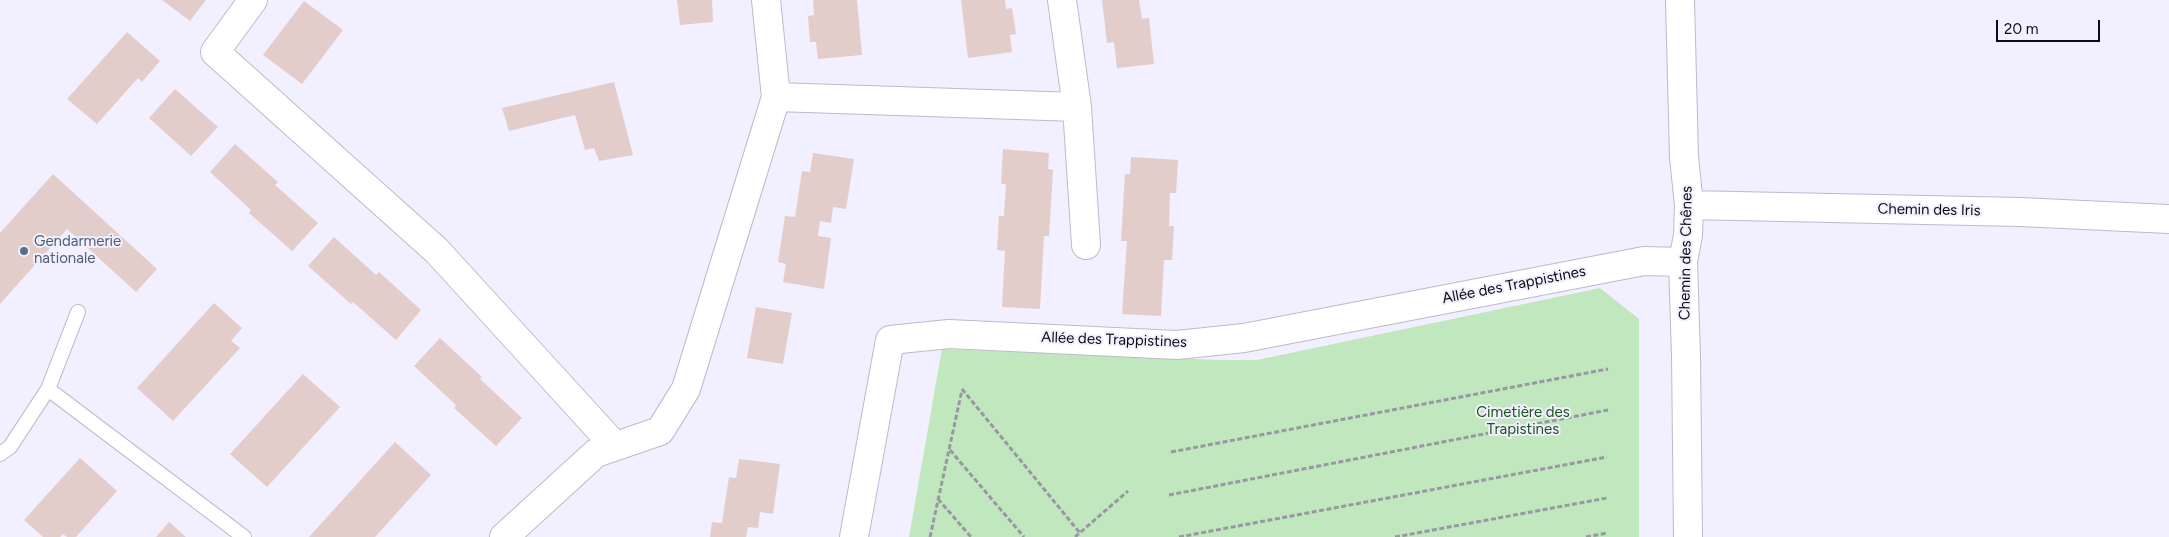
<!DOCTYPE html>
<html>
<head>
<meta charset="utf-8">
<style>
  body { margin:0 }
  #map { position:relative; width:2169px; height:537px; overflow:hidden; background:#f2effe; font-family:Figtree,sans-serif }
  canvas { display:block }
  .scale { position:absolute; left:1996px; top:20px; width:104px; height:22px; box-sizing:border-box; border:2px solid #0d0b11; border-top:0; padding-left:6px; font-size:15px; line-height:18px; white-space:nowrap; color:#0d0b11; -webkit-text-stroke:4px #f2effe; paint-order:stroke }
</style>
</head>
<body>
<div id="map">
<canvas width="2169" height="537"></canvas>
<div class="scale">20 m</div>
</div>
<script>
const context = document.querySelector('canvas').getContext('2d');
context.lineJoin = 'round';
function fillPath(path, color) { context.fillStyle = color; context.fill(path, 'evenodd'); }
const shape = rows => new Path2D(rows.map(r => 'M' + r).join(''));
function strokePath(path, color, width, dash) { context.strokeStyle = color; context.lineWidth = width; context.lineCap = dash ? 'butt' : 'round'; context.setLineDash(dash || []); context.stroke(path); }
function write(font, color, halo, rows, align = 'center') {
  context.font = font + ' Figtree,sans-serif'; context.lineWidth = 4; context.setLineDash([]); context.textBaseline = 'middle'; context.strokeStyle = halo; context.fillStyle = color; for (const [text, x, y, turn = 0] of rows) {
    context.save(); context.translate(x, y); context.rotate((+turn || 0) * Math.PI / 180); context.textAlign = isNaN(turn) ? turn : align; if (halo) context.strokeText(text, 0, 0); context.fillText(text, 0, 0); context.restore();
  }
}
fillPath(shape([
  [1600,288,1639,319,1639,537,909,537,942,349,1220,360,1257,360]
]), '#c1e7be');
fillPath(shape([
  [162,0,206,0,190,21],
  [677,0,712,0,713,22,680,25],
  [813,0,857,0,862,55,818,59,816,42,810,42,808,16,814,15],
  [961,0,1005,0,1006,9,1012,8,1016,34,1010,35,1012,52,968,58],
  [1102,0,1139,0,1142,19,1149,18,1154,64,1117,68,1114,42,1107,43],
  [304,1,343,30,302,84,263,55],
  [127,32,160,61,142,82,138,78,97,124,67,99],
  [614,82,633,155,599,161,594,148,585,150,575,115,509,131,502,108],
  [175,89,218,127,191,156,149,118],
  [235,144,278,182,275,185,318,223,292,251,249,213,251,210,210,172],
  [1003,149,1049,153,1048,169,1053,170,1049,236,1044,236,1040,309,1002,307,1005,251,997,250,999,216,1004,216,1006,184,1001,184],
  [813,153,854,159,846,209,833,207,831,223,820,221,818,236,831,238,824,289,783,282,786,264,778,262,785,216,795,217,802,171,810,172],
  [1131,157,1178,160,1176,193,1170,193,1169,226,1174,226,1172,260,1164,260,1161,316,1122,314,1127,241,1121,241,1125,174,1130,174],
  [53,174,157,269,136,292,67,229,0,304,0,233],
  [334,237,376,275,379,272,421,310,396,340,353,302,351,304,308,266],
  [214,303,242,328,231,341,240,348,173,421,137,388],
  [756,307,792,313,783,364,747,358],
  [440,338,482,377,480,379,522,418,496,446,454,408,456,405,414,366],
  [303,374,340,407,267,487,230,454],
  [395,442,431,475,375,537,309,537],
  [80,458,117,491,76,537,67,537,63,534,60,537,43,537,24,520],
  [739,459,780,464,773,514,760,512,758,528,748,527,746,537,710,537,712,522,722,523,729,477,736,478],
  [169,522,186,537,156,537]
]), '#e3cdcb');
const service = shape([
  [48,389,78,312],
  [0,454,10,447,48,389,244,537]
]);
const minor = shape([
  [253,0,215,52,437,251,615,446],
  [1680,0,1684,157,1689,205,1688,235,1683,262,1686,355,1688,537],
  [776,97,1077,107,1062,0],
  [1077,107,1086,245],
  [1689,205,2020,212,2169,219],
  [504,537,596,453,660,431,686,389,776,97,766,0],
  [854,537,890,340,949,334,1177,345,1244,338,1644,261,1683,262]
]);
strokePath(service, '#bdbacc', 16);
strokePath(minor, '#bdbacc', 30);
strokePath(shape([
  [962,389,1080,533],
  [950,450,1024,537],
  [1171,452,1608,369],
  [1169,495,1608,410],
  [938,499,971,537],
  [930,537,962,390],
  [1075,537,1128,491],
  [1179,537,1607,457],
  [1395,537,1607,498],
  [1586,537,1607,533]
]), '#9a97a3', 3, [5, 2.5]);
strokePath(service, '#fff', 14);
strokePath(minor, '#fff', 28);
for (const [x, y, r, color] of [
  [24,251,5,"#5c6f8a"]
]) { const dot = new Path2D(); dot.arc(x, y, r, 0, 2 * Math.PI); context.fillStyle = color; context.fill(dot); strokePath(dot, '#f2effe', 2); }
write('15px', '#0d0b11', '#f2effe', [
  ["Chemin des Iris",1929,210,1],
  ["Chemin des Chênes",1686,253,-89],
  ["Allée des Trappistines",1514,285,-11],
  ["Allée des Trappistines",1114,340,2]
]);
write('15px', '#4e5e75', '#f2effe', [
  ["Gendarmerie",34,242],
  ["nationale",34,259]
], 'left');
write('15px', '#1a551b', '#f2effe', [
  ["Cimetière des",1523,413],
  ["Trapistines",1523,430]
]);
</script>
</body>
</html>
